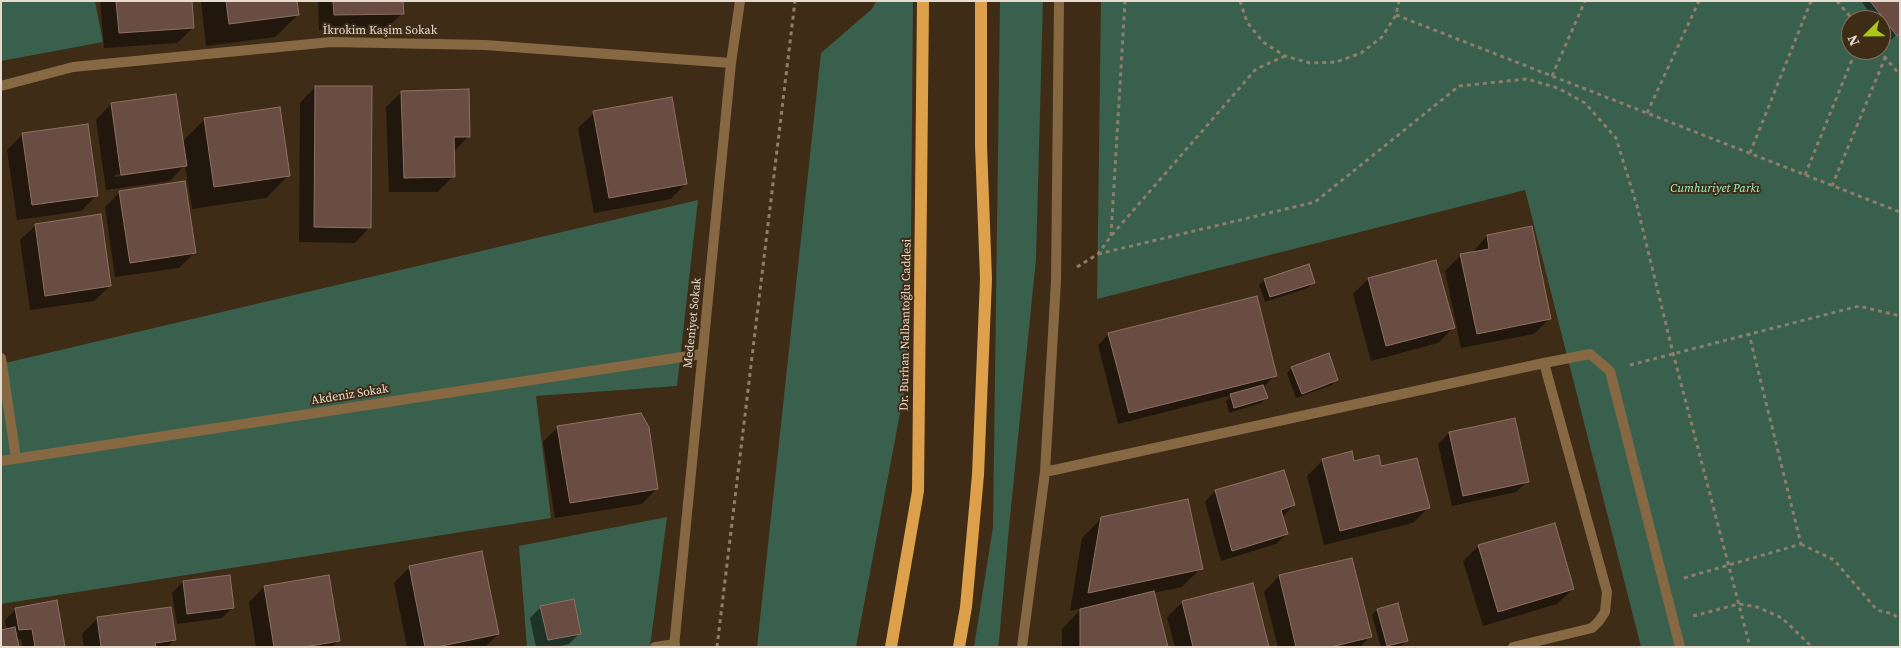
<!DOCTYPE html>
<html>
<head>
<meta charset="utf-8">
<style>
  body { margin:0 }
  #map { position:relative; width:1901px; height:648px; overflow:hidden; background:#3e2c17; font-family:"Source Serif 4",serif }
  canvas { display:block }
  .frame { position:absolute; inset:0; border:2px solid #e6dbce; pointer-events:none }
  .north { position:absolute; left:1841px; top:10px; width:50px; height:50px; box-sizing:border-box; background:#3e2c17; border:1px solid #817260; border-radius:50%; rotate:247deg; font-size:14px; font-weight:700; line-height:20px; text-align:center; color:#e6dbce }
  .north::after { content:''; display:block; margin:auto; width:18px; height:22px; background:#aac718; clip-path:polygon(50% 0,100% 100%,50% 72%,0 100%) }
</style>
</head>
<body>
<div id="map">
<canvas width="1901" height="648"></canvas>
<div class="frame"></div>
<div class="north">N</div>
</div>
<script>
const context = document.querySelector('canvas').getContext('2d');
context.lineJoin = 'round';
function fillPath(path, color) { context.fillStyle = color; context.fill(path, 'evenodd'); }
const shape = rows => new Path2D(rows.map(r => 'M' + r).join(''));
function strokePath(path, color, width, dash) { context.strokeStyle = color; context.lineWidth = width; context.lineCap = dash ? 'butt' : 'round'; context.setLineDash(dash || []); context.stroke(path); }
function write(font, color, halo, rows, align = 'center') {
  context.font = font + ' "Source Serif 4",serif'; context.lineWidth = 4; context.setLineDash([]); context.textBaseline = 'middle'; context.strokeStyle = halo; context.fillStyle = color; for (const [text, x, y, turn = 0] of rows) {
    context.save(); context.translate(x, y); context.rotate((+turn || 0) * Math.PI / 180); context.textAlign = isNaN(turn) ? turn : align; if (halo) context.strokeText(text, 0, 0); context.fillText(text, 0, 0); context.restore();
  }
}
fillPath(shape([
  [1,1,95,1,103,42,1,61],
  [876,1,913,1,910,360,856,647,757,647,821,53,872,9],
  [1000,1,1043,1,1036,259,1009,527,999,641,998,647,974,647,993,527],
  [1101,1,1900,1,1900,647,1641,647,1525,190,1097,299],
  [1851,20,1881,20,1881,50,1851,50],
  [698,200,677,386,536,396,551,518,1,604,1,364],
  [667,517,650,647,527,647,519,546]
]), '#39604c');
fillPath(shape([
  [100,1,191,1,193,28,177,43,104,48],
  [201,1,296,1,298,15,275,37,206,46],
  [318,1,402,1,402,13,387,28,319,30],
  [1861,1,1900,1,1900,31,1891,40,1881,27,1881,20,1875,20],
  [315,87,370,227,355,243,299,242,300,103],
  [402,92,469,136,454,151,453,176,438,192,389,192,386,107],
  [175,95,182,142,205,119,289,175,266,198,192,209,185,165,170,181,106,190,96,120,111,104],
  [170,167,170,169,115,177,115,175],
  [594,113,686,183,671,199,594,213,578,128],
  [23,134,97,195,81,211,17,220,7,150],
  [120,192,194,253,179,268,115,277,105,207],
  [36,225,110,286,94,301,30,310,20,240],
  [1531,227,1550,318,1534,334,1461,348,1445,271,1461,255,1472,253,1487,236],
  [1368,279,1453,328,1438,343,1371,361,1353,294],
  [1264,280,1314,283,1308,288,1265,302,1259,285],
  [1109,334,1276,375,1263,387,1266,398,1261,403,1229,413,1226,401,1232,395,1118,424,1098,345],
  [1292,368,1337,379,1332,385,1296,398,1287,373],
  [1514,419,1527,482,1516,492,1452,506,1438,444,1449,433],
  [558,427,657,488,642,504,555,518,543,442],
  [1323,460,1353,462,1429,507,1413,523,1324,545,1307,476],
  [1215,491,1294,505,1283,516,1287,534,1276,544,1221,561,1205,502],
  [1101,519,1201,568,1182,587,1153,593,1167,647,1062,647,1062,629,1082,608,1070,611,1082,538],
  [1479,546,1573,589,1557,604,1483,626,1463,561],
  [1351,559,1370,637,1360,647,1278,647,1264,592,1279,576],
  [410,567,498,634,485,647,407,647,394,583],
  [183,582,233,607,222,618,177,624,172,593],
  [264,587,339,640,332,647,256,647,249,602],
  [1183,602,1267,647,1175,647,1167,617],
  [541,607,580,633,569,644,556,647,536,647,530,618],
  [16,609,64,647,23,647,21,639,16,640,7,630,5,620],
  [1377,610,1407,640,1401,646,1381,647,1372,615],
  [98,618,174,640,167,647,84,647,82,634]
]), '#0007');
const building = shape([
  [116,1,192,1,194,28,119,33,116,1],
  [226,1,297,1,299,15,229,24,226,1],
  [333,1,403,1,404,14,334,15,333,1],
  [1870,1,1900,1,1900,33,1897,36,1870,1],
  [315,86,372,86,371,228,314,227,315,86],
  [469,89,470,137,454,137,455,177,404,178,401,91,469,89],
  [176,94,187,166,121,175,111,103,176,94],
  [672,97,687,184,609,198,593,111,672,97],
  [280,107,290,176,214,187,204,118,280,107],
  [88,124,98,196,32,205,22,133,88,124],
  [185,181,196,253,130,263,119,191,185,181],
  [101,214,111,286,45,296,35,224,101,214],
  [1532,226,1551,319,1477,334,1460,254,1489,249,1487,235,1532,226],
  [1436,260,1455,328,1386,346,1368,278,1436,260],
  [1309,264,1315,283,1270,297,1264,279,1309,264],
  [1257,296,1277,376,1129,413,1108,333,1257,296],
  [1329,353,1338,380,1302,394,1291,367,1329,353],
  [1263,385,1268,398,1234,408,1230,394,1263,385],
  [641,413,649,427,658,489,570,503,557,426,641,413],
  [1515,418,1529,482,1463,496,1449,432,1515,418],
  [1352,451,1354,461,1379,455,1381,466,1417,458,1430,508,1340,531,1322,459,1352,451],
  [1284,470,1295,505,1281,510,1288,534,1232,551,1215,490,1284,470],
  [1188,499,1203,569,1088,593,1101,517,1188,499],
  [1555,523,1574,589,1498,612,1478,545,1555,523],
  [482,551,499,634,437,647,425,647,409,566,482,551],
  [1352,558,1372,637,1331,647,1296,647,1279,575,1352,558],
  [230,575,234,608,187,614,183,581,230,575],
  [329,575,340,641,304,647,274,647,264,586,329,575],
  [1253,583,1269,647,1193,647,1182,601,1253,583],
  [1154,591,1168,647,1080,647,1080,609,1154,591],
  [574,599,581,634,548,640,540,606,574,599],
  [57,600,65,647,35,647,32,629,19,630,15,608,57,600],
  [1398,603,1408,641,1387,646,1377,609,1398,603],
  [171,607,176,640,155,643,156,647,101,647,97,617,171,607],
  [15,627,19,647,1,647,1,630,15,627]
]);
fillPath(building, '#6a4d42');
strokePath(building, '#8e7064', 1);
strokePath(shape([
  [1240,1,1247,22,1263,42,1285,56,1310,63,1336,62,1361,53,1382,37,1396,15,1399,1],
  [1837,1,1853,20],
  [1396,15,1900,212],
  [1879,50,1900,75],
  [1552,76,1585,1],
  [1647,113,1699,1],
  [1750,153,1811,1],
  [1805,175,1856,50],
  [1832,186,1885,58],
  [1111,236,1125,1],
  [1098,254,1315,202,1459,86,1527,79,1558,88,1585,103,1616,138,1637,206,1673,353,1750,647],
  [1077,267,1098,254,1111,236,1256,69,1285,56],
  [1630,365,1859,306,1900,316],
  [1801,544,1834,560,1877,610,1893,614,1900,620],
  [1684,578,1801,544,1749,334],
  [1693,616,1739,604,1757,607,1782,618,1812,647],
  [717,647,795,1]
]), '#8c7d6c', 3, [4, 4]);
strokePath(shape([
  [1544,363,1590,354,1610,371,1680,647]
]), '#866943', 10);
strokePath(shape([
  [1,86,73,67,331,42,485,45,731,63],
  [1,358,16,458],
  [1,461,702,354],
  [1045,472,1544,363,1607,592,1605,612,1599,621,1592,628,1513,647],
  [655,647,675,644],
  [674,647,731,63,740,1],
  [1022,647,1045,472,1056,281,1059,1]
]), '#866943', 10);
strokePath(shape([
  [891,647,918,491,923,1],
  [959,647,966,607,978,475,986,279,981,145,981,1]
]), '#dda04b', 12);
write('12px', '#e6dbce', '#3e2c17', [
  ["İkrokim Kaşim Sokak",380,31],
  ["Medeniyet Sokak",693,323,-84],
  ["Dr. Burhan Nalbantoğlu Caddesi",906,325,-89],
  ["Akdeniz Sokak",350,395,-9]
]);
write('italic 12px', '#9afccb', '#3e2c17', [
  ["Cumhuriyet Parkı",1715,189]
]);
</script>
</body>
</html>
